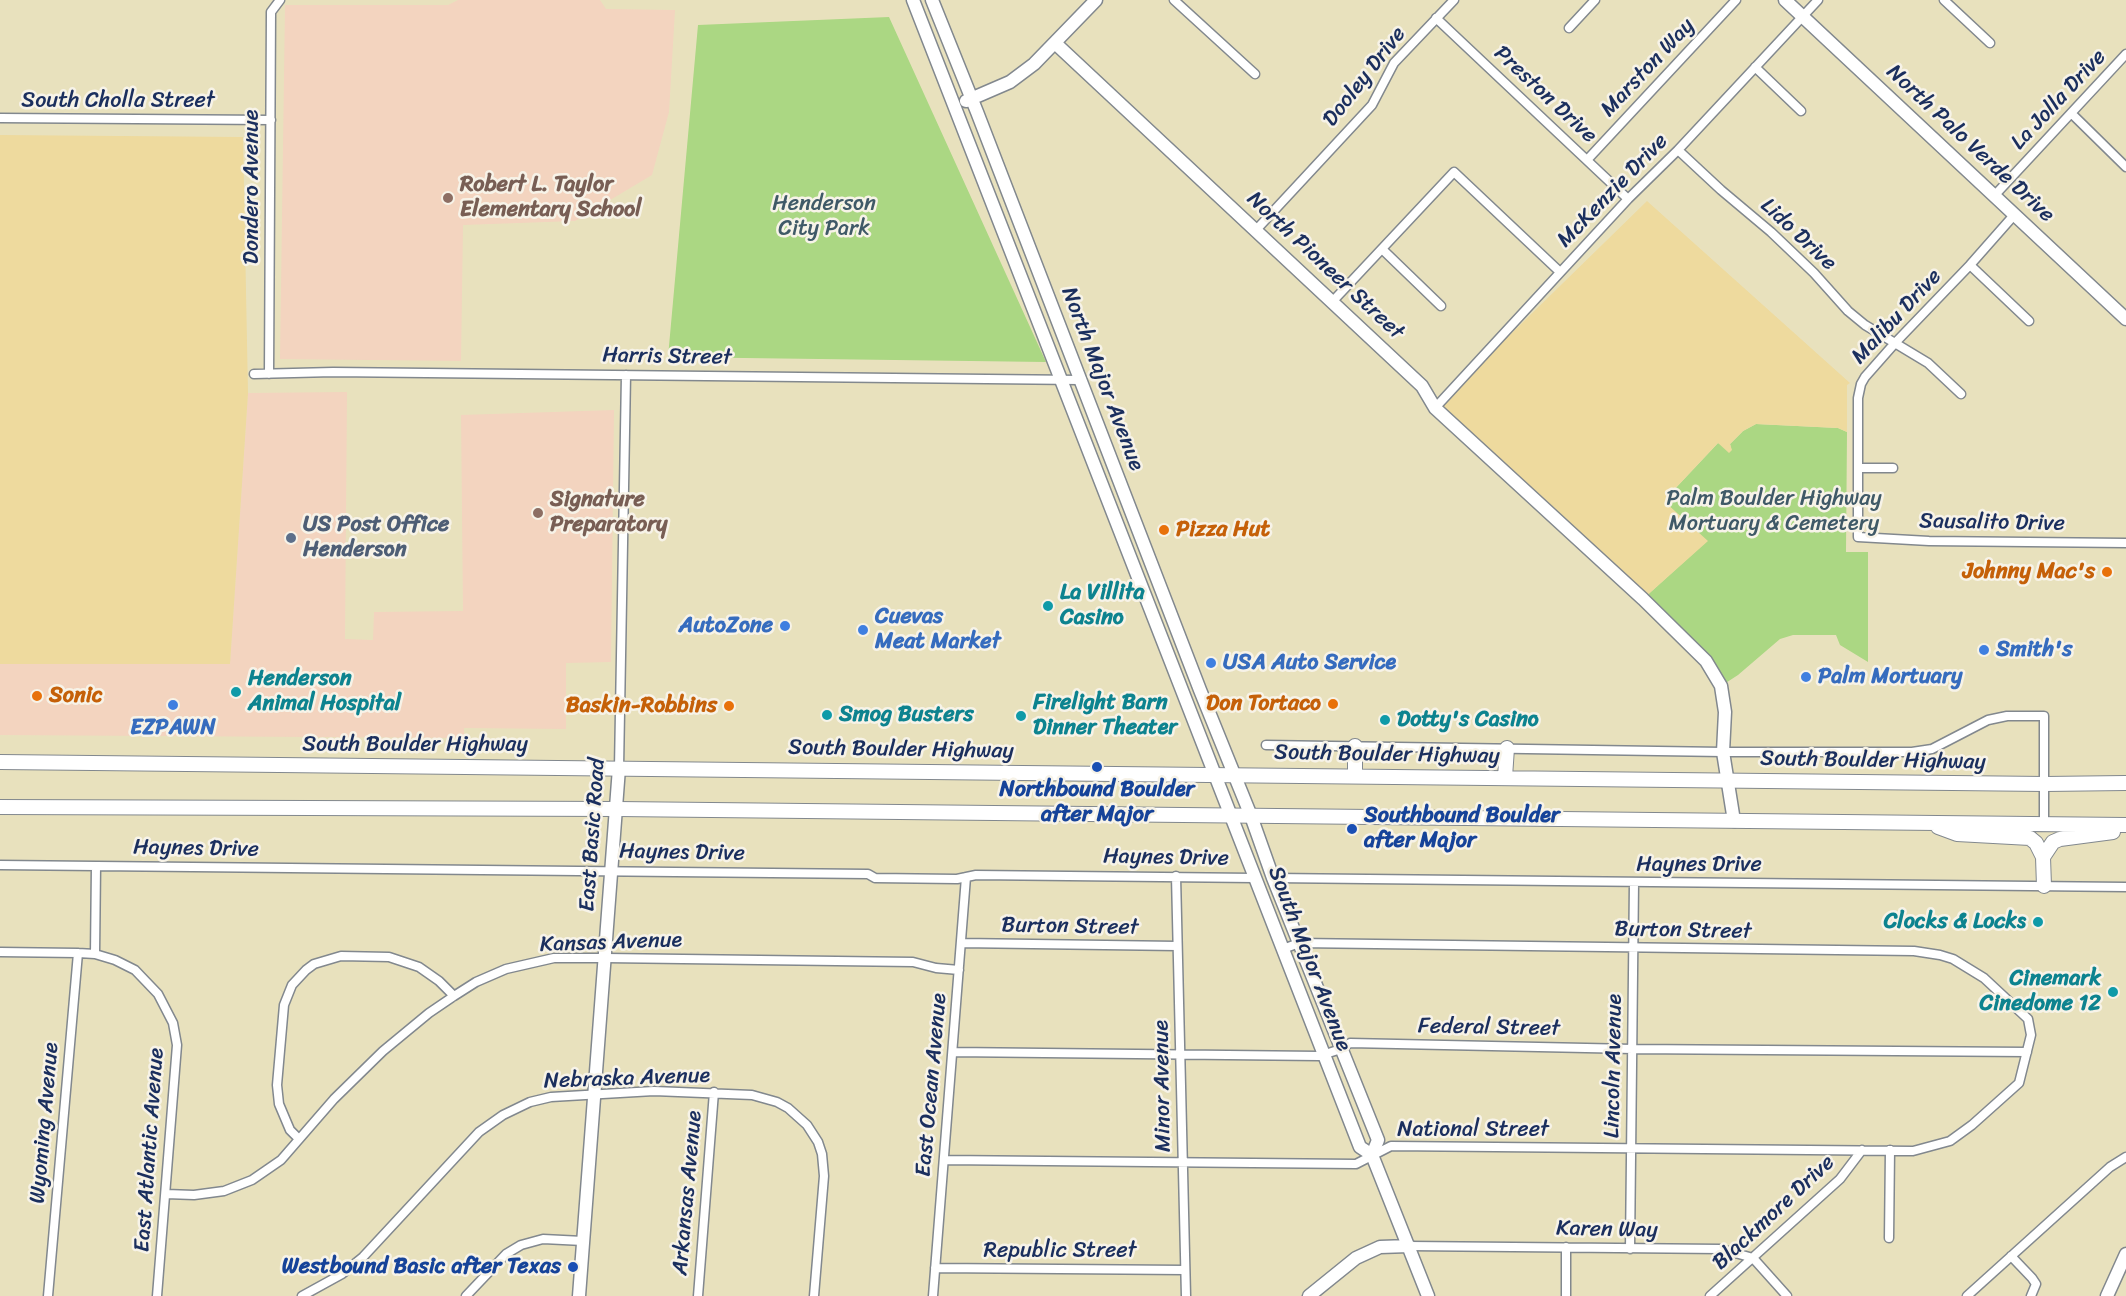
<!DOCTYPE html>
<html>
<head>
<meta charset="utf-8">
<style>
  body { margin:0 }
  canvas { display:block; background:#e8e1bd }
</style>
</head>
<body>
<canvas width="2126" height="1296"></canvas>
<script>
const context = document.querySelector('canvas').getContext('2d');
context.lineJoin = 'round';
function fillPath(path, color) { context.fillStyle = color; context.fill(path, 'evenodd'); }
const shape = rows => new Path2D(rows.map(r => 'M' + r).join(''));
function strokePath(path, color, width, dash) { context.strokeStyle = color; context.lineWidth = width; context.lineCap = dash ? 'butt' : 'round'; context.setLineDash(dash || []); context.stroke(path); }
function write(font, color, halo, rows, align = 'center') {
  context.font = font + ' Sriracha,sans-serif'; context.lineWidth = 5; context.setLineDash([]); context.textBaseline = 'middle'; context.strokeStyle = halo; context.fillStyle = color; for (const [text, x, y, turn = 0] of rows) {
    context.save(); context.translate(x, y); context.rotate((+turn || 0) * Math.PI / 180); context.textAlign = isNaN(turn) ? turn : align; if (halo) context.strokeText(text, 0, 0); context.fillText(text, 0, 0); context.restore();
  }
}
fillPath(shape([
  [458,0,600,0,606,9,675,10,669,112,652,175,575,221,463,225,461,361,280,359,285,5,448,5],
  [347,392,345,639,373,640,374,612,463,611,461,415,614,410,611,662,566,663,566,729,464,728,464,738,0,735,0,664,230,663,248,393]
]), '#f3d4bf');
fillPath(shape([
  [889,17,1046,362,668,357,698,25],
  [1756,424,1838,428,1847,432,1846,552,1868,552,1868,662,1840,645,1836,635,1793,635,1780,639,1738,675,1721,686,1643,599,1707,541,1667,504,1673,496,1671,493,1718,443,1731,448,1730,444,1743,431]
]), '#abd783');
fillPath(shape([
  [0,135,243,137,248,393,230,664,0,664],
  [1647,201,1850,383,1847,385,1847,432,1838,428,1756,424,1743,431,1730,444,1732,450,1729,453,1718,443,1671,493,1674,496,1667,504,1708,541,1643,599,1435,408]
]), '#eeda9e');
const street = shape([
  [1174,0,1255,74],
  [1944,0,1990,43],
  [1436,18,1628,199],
  [1569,28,1595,0],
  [1755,67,1801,111],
  [2071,113,2126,167],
  [0,118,271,120],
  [1678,150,1721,190,1771,232,1814,273,1848,311,1865,325,1928,363,1961,394],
  [1587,160,1736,0],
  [1994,196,2126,54],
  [2015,214,1970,265,1895,343,1865,377,1861,384,1858,398,1858,537,1929,541,2126,543],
  [1256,230,1372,105,1394,63,1454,0],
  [1382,249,1441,306],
  [1970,265,2029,321],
  [1332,302,1454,172,1560,272],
  [254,374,333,372,1080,380],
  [269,374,271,12,280,0],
  [1435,408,1628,199,1678,150,1818,0],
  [1859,468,1893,468],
  [1266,745,1723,752,1912,752,1932,749,1988,720,2007,716,2044,716,2044,824],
  [619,768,626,375],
  [0,865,868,874,875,878,957,879,976,875,1254,878],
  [1176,876,1186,1296],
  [1273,878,2126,887],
  [961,943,1177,946],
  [0,952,78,953,95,954,115,960,135,970,158,994,173,1023,177,1045,157,1296],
  [95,954,96,866],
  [953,1052,1319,1056,1341,1049,1350,1043,1633,1049,2027,1052],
  [299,1139,290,1130,279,1104,277,1085,284,1005,292,985,306,970,314,964,341,956,389,957,419,967,439,981,454,996],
  [944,1160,1356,1164,1391,1146,1913,1151,1950,1141,1972,1125,2019,1083,2031,1035,2028,1019,1984,978,1953,959,1940,955,1914,951,1299,943,1283,949],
  [166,1194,194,1195,224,1191,252,1180,281,1160,334,1099,383,1051,429,1013,454,996,476,982,506,969,554,958,606,958,913,962,936,968,959,970],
  [1889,1238,1890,1150],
  [1409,1246,1721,1249,1753,1258,1787,1296],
  [1630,1249,1634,882],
  [2011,1256,2032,1278,2036,1284,2031,1296],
  [935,1268,1185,1270],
  [48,1296,78,953],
  [302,1296,342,1274,363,1257,479,1132,503,1115,530,1102,551,1097,654,1091,752,1095,777,1102,788,1108,807,1125,818,1142,822,1154,824,1176,814,1296],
  [466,1296,506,1254,521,1245,543,1239,583,1241],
  [698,1296,714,1092],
  [933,1296,966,877],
  [1566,1296,1566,1247],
  [1710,1296,1840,1179,1862,1150],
  [1967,1296,2110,1167,2126,1157]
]);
const secondary = shape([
  [913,0,1360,1147,1372,1155,1428,1296],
  [932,0,977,112,1200,690,1251,816,1273,878,1378,1140,1372,1155],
  [1785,0,2126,319],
  [1055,43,1422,386,1435,408,1643,599,1706,661,1721,686,1725,712,1723,752,1734,821],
  [966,101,1010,82,1034,64,1096,0],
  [579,1296,619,768],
  [1309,1296,1356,1258,1380,1247,1409,1246],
  [2107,1296,2126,1254]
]);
const primary = shape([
  [0,762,2045,784,2126,783],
  [1355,776,1355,746],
  [1505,777,1507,748],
  [0,807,617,809,2126,825],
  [1938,827,1957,834,2030,838,2036,843,2043,857,2044,886],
  [2043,857,2053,842,2060,839,2113,832]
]);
strokePath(street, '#82888e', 11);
strokePath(secondary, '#82888e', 15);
strokePath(primary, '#82888e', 16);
strokePath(street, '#fff', 8);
strokePath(secondary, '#fff', 12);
strokePath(primary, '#fff', 14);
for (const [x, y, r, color] of [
  [448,198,6,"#8d6e63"],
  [538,513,6,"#8d6e63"],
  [1164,530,6,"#e8710a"],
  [291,538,6,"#5c6f8a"],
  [2107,572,6,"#e8710a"],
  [1048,606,6,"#0f9aa8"],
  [785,626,6,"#3f7fe0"],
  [863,630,6,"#3f7fe0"],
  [1984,650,6,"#3f7fe0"],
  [1211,663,6,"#3f7fe0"],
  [1806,677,6,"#3f7fe0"],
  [236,692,6,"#0f9aa8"],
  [37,696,6,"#e8710a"],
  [1333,704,6,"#e8710a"],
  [173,705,6,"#3f7fe0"],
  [729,706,6,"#e8710a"],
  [827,715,6,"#0f9aa8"],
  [1021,716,6,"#0f9aa8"],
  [1385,720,6,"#0f9aa8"],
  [1097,767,6,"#1a4fb4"],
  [1352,829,6,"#1a4fb4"],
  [2038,922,6,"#0f9aa8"],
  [2113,992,6,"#0f9aa8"],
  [573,1267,6,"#1a4fb4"]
]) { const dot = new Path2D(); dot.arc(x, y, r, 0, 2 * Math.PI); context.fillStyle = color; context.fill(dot); strokePath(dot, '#f7f3e8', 2); }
write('22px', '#1b2f5e', '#f7f3e8', [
  ["Marston Way",1648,68,-47],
  ["Dooley Drive",1365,77,-52],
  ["Preston Drive",1545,95,43],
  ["La Jolla Drive",2059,100,-47],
  ["South Cholla Street",118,101],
  ["North Palo Verde Drive",1970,144,43],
  ["Dondero Avenue",252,187,-90],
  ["McKenzie Drive",1613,191,-46],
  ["Lido Drive",1798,235,43],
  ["North Pioneer Street",1325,266,43],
  ["Malibu Drive",1897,317,-47],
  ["Harris Street",667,357,1],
  ["North Major Avenue",1102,379,69],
  ["Sausalito Drive",1992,523,1],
  ["South Boulder Highway",415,745],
  ["South Boulder Highway",901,750,1],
  ["South Boulder Highway",1387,755,1],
  ["South Boulder Highway",1873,761,1],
  ["East Basic Road",593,835,-86],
  ["Haynes Drive",196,849,1],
  ["Haynes Drive",682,853,1],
  ["Haynes Drive",1166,858,1],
  ["Haynes Drive",1699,865],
  ["Burton Street",1070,927,1],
  ["Burton Street",1683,931,1],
  ["Kansas Avenue",611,943,-2],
  ["South Major Avenue",1309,959,69],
  ["Federal Street",1489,1028,1],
  ["Lincoln Avenue",1614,1066,-89],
  ["Nebraska Avenue",627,1079,-2],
  ["East Ocean Avenue",932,1085,-85],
  ["Minor Avenue",1163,1086,-91],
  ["Wyoming Avenue",45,1123,-85],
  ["National Street",1473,1130],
  ["East Atlantic Avenue",150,1150,-86],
  ["Arkansas Avenue",688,1193,-85],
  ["Blackmore Drive",1774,1213,-43],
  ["Karen Way",1607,1230,1],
  ["Republic Street",1060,1251]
]);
write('bold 22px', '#785e54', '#f7f3e8', [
  ["Robert L. Taylor",460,185],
  ["Elementary School",460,210],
  ["Signature",550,500],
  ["Preparatory",550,525]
], 'left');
write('22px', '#3f5967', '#f7f3e8', [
  ["Henderson",824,204],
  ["City Park",824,229],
  ["Palm Boulder Highway",1774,499],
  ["Mortuary & Cemetery",1774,524]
]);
write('bold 22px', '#4e5e75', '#f7f3e8', [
  ["US Post Office",303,525],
  ["Henderson",303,550]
], 'left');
write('bold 22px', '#c56008', '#f7f3e8', [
  ["Pizza Hut",1176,530,"left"],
  ["Johnny Mac's",2095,572],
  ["Sonic",49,696,"left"],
  ["Don Tortaco",1321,704],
  ["Baskin-Robbins",717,706]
], 'right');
write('bold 22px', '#0d838f', '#f7f3e8', [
  ["La Villita",1060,593],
  ["Casino",1060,618],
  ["Henderson",248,679],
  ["Animal Hospital",248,704],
  ["Firelight Barn",1033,703],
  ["Dinner Theater",1033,728],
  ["Smog Busters",839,715],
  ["Dotty's Casino",1397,720],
  ["Clocks & Locks",2026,922,"right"],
  ["Cinemark",2101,979,"right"],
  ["Cinedome 12",2101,1004,"right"]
], 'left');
write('bold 22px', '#366cbe', '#f7f3e8', [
  ["Cuevas",875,617],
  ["Meat Market",875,642],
  ["AutoZone",773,626,"right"],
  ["Smith's",1996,650],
  ["USA Auto Service",1223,663],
  ["Palm Mortuary",1818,677],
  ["EZPAWN",173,728,"center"]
], 'left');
write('bold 22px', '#164399', '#f7f3e8', [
  ["Northbound Boulder",1097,790],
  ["after Major",1097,815],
  ["Southbound Boulder",1364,816,"left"],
  ["after Major",1364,841,"left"],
  ["Westbound Basic after Texas",561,1267,"right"]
]);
</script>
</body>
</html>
